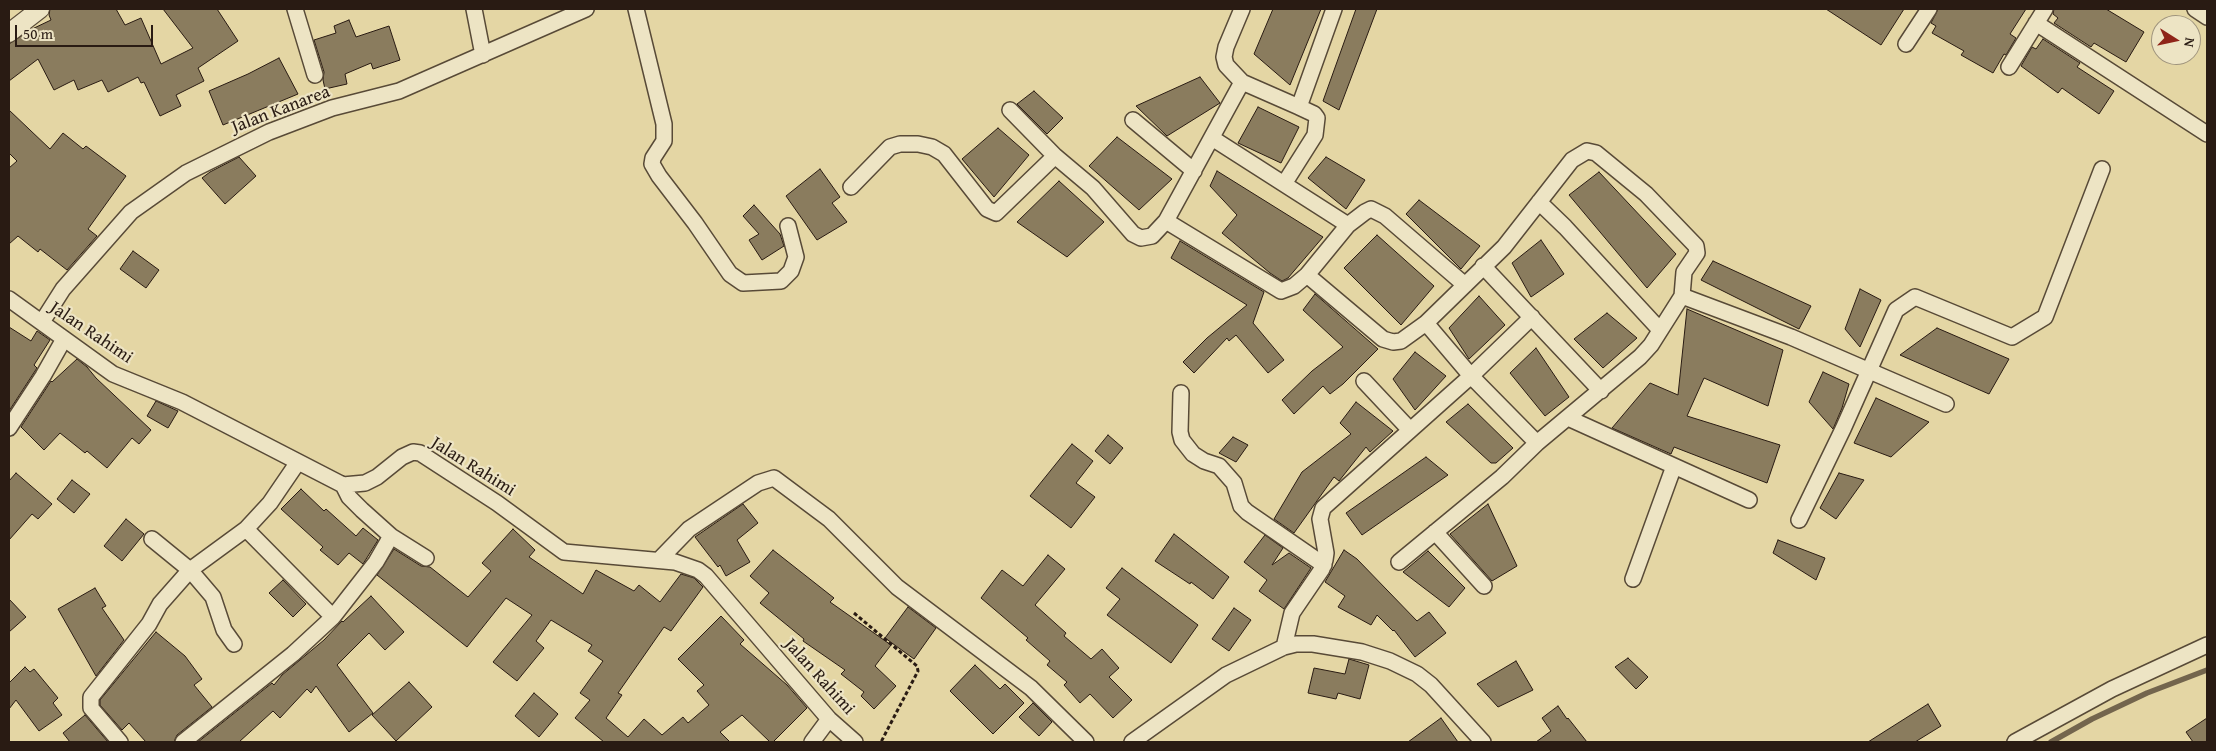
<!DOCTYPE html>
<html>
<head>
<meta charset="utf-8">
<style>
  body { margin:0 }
  #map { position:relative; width:2216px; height:751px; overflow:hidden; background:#e4d6a4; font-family:"Gentium Book Plus",serif }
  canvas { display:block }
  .frame { position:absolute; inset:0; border:10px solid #291b13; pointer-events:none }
  .north { position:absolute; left:2151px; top:15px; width:50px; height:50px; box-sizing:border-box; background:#ede4c4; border:1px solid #9f947d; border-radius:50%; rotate:100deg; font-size:14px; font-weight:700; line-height:20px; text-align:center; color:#291b13 }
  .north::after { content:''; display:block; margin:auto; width:18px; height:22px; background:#8f2418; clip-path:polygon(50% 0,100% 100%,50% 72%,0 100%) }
  .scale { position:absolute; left:15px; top:25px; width:138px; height:22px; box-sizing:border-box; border:2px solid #291b13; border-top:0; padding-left:6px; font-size:15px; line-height:18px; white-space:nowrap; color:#291b13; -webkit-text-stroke:4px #ede4c4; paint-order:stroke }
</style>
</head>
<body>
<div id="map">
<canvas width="2216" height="751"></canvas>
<div class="frame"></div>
<div class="north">N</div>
<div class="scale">50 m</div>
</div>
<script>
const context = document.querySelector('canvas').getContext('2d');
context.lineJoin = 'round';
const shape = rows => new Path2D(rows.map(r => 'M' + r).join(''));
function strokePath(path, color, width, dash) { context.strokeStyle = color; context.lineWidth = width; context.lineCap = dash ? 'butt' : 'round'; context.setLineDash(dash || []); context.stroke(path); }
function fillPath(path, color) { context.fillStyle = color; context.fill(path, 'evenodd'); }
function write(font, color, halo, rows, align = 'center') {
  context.font = font + ' "Gentium Book Plus",serif'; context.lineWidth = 4.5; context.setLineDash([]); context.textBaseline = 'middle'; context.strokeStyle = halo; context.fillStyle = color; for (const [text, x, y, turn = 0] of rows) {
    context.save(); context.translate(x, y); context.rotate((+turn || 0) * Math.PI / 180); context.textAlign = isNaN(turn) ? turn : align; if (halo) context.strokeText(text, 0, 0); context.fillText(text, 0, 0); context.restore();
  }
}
strokePath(shape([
  [2051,742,2092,719,2147,693,2207,670]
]), '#73654d', 5.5);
const building = shape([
  [50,9,116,9,125,25,141,18,161,64,193,48,163,9,217,9,238,41,198,68,204,81,176,95,181,106,160,116,144,82,141,83,138,77,108,92,102,80,78,90,74,80,54,90,38,59,9,81,9,44,30,30,51,20,49,15,50,9],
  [1273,9,1321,9,1290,85,1254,54,1273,9],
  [1356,9,1377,9,1339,110,1323,101,1356,9],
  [1826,9,1904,9,1881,45,1826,9],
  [1938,9,2026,9,2010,34,2016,38,2006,55,2004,54,1993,73,1961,55,1964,51,1932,33,1936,26,1931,23,1938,9],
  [2054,9,2106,9,2144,32,2126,62,2094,43,2091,47,2054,23,2058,18,2053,14,2054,9],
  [349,20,356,37,389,26,400,60,373,69,371,63,345,74,347,84,325,89,323,80,324,72,314,40,336,33,334,26,349,20],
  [2043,39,2080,63,2077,67,2114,91,2099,114,2062,88,2058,93,2021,66,2032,47,2036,49,2043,39],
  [279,58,298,94,223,125,209,91,248,74,279,58],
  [1200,77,1220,103,1167,136,1136,106,1200,77],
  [1034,91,1063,118,1047,134,1017,104,1034,91],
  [1258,107,1299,127,1281,163,1238,143,1258,107],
  [9,110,50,149,63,133,83,149,86,146,126,176,88,229,97,236,67,270,40,249,38,252,18,236,9,244,9,168,17,161,9,153,9,110],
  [998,128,1029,155,994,197,962,159,998,128],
  [1117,137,1172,179,1139,210,1089,166,1117,137],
  [239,157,256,176,225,204,202,178,210,172,239,157],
  [1326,157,1365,180,1346,209,1308,178,1326,157],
  [820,169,840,197,832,203,847,222,817,240,786,196,820,169],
  [1217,171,1323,237,1288,278,1282,281,1270,273,1222,233,1237,215,1210,186,1217,171],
  [1599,172,1676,254,1647,288,1569,195,1599,172],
  [1059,181,1104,222,1067,257,1017,222,1059,181],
  [1419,200,1480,246,1461,269,1406,214,1419,200],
  [754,205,780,234,784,246,762,260,749,240,759,234,743,216,754,205],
  [1377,235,1434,286,1401,325,1344,268,1377,235],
  [1541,240,1564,274,1531,297,1512,263,1541,240],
  [1180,241,1264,292,1253,323,1284,360,1268,373,1236,335,1229,341,1227,338,1194,373,1183,362,1207,338,1247,305,1171,258,1180,241],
  [133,251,159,270,146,288,120,269,133,251],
  [1713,261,1811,306,1799,329,1701,280,1713,261],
  [1860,289,1881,300,1860,347,1845,329,1860,289],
  [1315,294,1378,349,1343,384,1330,394,1323,386,1294,414,1282,400,1312,371,1343,347,1303,310,1315,294],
  [1479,296,1505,325,1469,359,1449,328,1479,296],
  [1687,309,1783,350,1768,406,1704,378,1687,416,1780,445,1767,483,1674,447,1671,454,1612,428,1650,383,1678,395,1687,309],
  [1607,313,1637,338,1603,368,1574,339,1607,313],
  [9,327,31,341,37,331,50,340,34,365,37,368,35,371,9,411,9,327],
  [1937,328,2009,359,1989,394,1900,355,1937,328],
  [1536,348,1569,397,1545,416,1510,373,1536,348],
  [1415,352,1446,376,1415,410,1393,379,1415,352],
  [77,359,87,367,96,378,151,430,139,444,132,438,107,468,87,451,85,453,60,433,44,450,21,427,51,381,52,382,77,359],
  [1823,372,1849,384,1842,408,1833,429,1809,402,1823,372],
  [1876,398,1929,422,1891,457,1854,443,1876,398],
  [156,401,178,411,168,428,147,416,156,401],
  [1356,402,1393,431,1370,452,1366,447,1339,481,1334,477,1294,533,1274,519,1302,472,1351,434,1340,423,1356,402],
  [1468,404,1513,448,1496,463,1491,463,1446,422,1468,404],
  [1108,435,1123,448,1110,464,1095,451,1108,435],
  [1233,437,1248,445,1236,462,1219,453,1233,437],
  [1072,444,1093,461,1076,483,1095,497,1071,528,1030,496,1072,444],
  [1426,457,1448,475,1362,535,1346,513,1426,457],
  [16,473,52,504,38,519,32,514,9,540,9,481,16,473],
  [1839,473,1864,480,1836,519,1820,508,1839,473],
  [72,480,90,494,74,513,57,499,72,480],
  [301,489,324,511,326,509,356,536,363,528,378,540,363,564,349,553,338,565,320,550,323,547,281,509,301,489],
  [743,504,758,523,737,540,750,562,726,576,720,565,718,567,695,537,743,504],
  [1488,504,1517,566,1492,581,1450,534,1488,504],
  [126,519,144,534,122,561,104,546,126,519],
  [513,529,535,550,529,557,583,594,596,570,634,591,639,585,660,602,681,574,694,578,703,587,671,631,664,627,618,693,622,695,606,718,628,737,644,719,662,735,683,717,688,723,709,705,697,691,704,685,678,659,721,616,744,640,740,644,787,685,807,708,773,742,770,742,742,715,720,732,730,742,604,742,575,718,590,700,580,693,603,661,588,651,592,645,551,620,536,641,544,648,517,681,493,662,532,615,506,598,467,647,377,575,394,549,421,566,430,567,468,597,491,571,482,563,513,529],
  [1174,534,1229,577,1213,599,1191,582,1190,584,1155,561,1174,534],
  [1265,535,1283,548,1272,565,1289,553,1311,568,1284,609,1259,591,1267,580,1244,562,1265,535],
  [1778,540,1825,558,1816,580,1773,553,1778,540],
  [773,550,834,598,830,602,891,645,875,666,896,686,874,709,861,696,864,692,841,674,845,670,803,641,804,639,760,603,769,593,750,576,773,550],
  [1344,550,1357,559,1417,621,1429,612,1446,633,1415,657,1394,630,1393,631,1377,615,1371,625,1338,607,1345,596,1325,582,1344,550],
  [1428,551,1465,588,1449,607,1403,572,1428,551],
  [1048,555,1065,569,1035,605,1066,633,1064,636,1091,659,1102,649,1119,668,1109,677,1132,700,1113,718,1090,694,1080,703,1064,685,1067,682,1047,665,1050,661,1026,640,1028,638,981,598,1002,570,1023,586,1048,555],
  [1122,568,1198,625,1171,663,1107,615,1120,599,1106,588,1122,568],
  [283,580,306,604,293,617,269,593,283,580],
  [95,588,106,606,102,608,124,640,96,676,58,609,95,588],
  [371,596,404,632,385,650,369,633,337,665,373,713,349,732,316,686,311,693,307,689,280,718,273,711,239,742,198,742,272,683,274,685,282,675,324,640,342,621,343,622,371,596],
  [9,599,26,617,9,632,9,599],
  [908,607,936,628,914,659,885,638,908,607],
  [1234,608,1251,620,1229,651,1212,639,1234,608],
  [156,632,185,656,202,679,194,685,212,707,177,735,174,742,146,742,129,723,122,730,100,705,100,700,156,632],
  [1628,658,1648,677,1636,689,1615,667,1628,658],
  [1349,659,1369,665,1360,699,1338,693,1336,699,1308,693,1314,668,1345,674,1349,659],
  [1516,661,1533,690,1498,707,1477,684,1516,661],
  [975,665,1000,689,1005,684,1024,703,993,734,950,691,975,665],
  [25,667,30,672,34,669,58,698,53,703,62,715,39,731,16,700,9,709,9,683,25,667],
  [409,682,432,707,396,741,372,715,409,682],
  [534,693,558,714,539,737,515,716,534,693],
  [1033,703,1052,722,1039,736,1019,717,1033,703],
  [1928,704,1941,726,1915,742,1868,742,1928,704],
  [1558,706,1567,719,1568,718,1587,742,1536,742,1551,731,1542,718,1558,706],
  [85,715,108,742,70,742,63,733,85,715],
  [1441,718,1458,742,1408,742,1441,718],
  [2207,718,2207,742,2193,742,2186,732,2207,718]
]);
fillPath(building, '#8a7c5e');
strokePath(building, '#291b13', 1);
const minor = shape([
  [295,9,315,75],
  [474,9,483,55],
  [636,9,664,124,664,141,653,158,652,164,659,176,695,223,730,274,743,283,781,281,791,271,796,257,788,226],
  [2195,9,2207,17],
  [2036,23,2207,134],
  [1906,44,1929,9],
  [2009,67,2045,9],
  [1242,82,1226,65,1224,57,1226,47,1242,9],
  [1299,107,1334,9],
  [1010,110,1055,156,1093,188,1133,234,1141,238,1152,236,1166,221,1242,82,1299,107,1314,114,1317,118,1315,135,1284,184],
  [1133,120,1194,171],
  [1212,138,1348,225],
  [851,187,890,147,900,144,918,144,932,147,944,154,987,209,996,213,1055,156],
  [1539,202,1565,227,1660,330],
  [1166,221,1281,291,1294,286,1307,275],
  [1483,266,1601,391],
  [1465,285,1385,216,1371,209,1365,212,1348,225,1307,275,1383,339,1393,342,1401,341,1426,323,1504,247,1572,160,1587,151,1596,153,1646,194,1696,246,1697,253,1684,272,1682,296,1651,345,1640,357,1537,443],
  [1682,296,1791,337,1946,404],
  [9,299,113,374,182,402,343,485,365,483,377,477,402,457,413,452,420,453,497,503,564,552,675,562,698,570,706,576,829,719,855,742],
  [42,322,63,289,131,212,186,173,269,132,332,108,399,91,586,9],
  [1364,381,1410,430],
  [1181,393,1180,432,1182,440,1193,454,1204,461,1219,466,1234,483,1241,506,1247,512,1324,565],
  [1568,418,1749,500],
  [9,428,43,376,64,339],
  [343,485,349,497,362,510,391,536,426,558],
  [1799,520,1843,429,1896,310,1915,297,2012,337,2045,317,2102,169],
  [246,529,333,617,376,562,391,536],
  [1435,532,1484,586],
  [152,539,190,570,213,597,224,630,234,644],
  [659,560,689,529,758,483,774,478,829,519,897,587,1031,688,1086,742],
  [1399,562,1502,477,1537,443,1471,376,1426,323],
  [1633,579,1674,466],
  [1284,647,1292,613,1322,569,1325,560,1326,553,1320,519,1323,508,1471,376,1532,317],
  [120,742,91,708,91,697,149,624,160,604,190,570,246,529,270,503,298,462],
  [183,742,293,654,333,617],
  [812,742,829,719],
  [1132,742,1226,675,1284,647,1296,644,1313,644,1362,652,1390,661,1417,674,1431,685,1483,742],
  [2015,742,2112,689,2207,645]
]);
const tertiary = shape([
  [9,33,40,9]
]);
strokePath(minor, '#584a37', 18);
strokePath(tertiary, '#584a37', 20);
strokePath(shape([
  [854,613,917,666,918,671,881,742]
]), '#291b13', 3, [4, 2.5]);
strokePath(minor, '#ede4c4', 15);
strokePath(tertiary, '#ede4c4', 18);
write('18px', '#291b13', '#ede4c4', [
  ["Jalan Kanarea",281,110,-21],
  ["Jalan Rahimi",91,333,34],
  ["Jalan Rahimi",473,467,32],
  ["Jalan Rahimi",819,677,48]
]);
</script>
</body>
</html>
